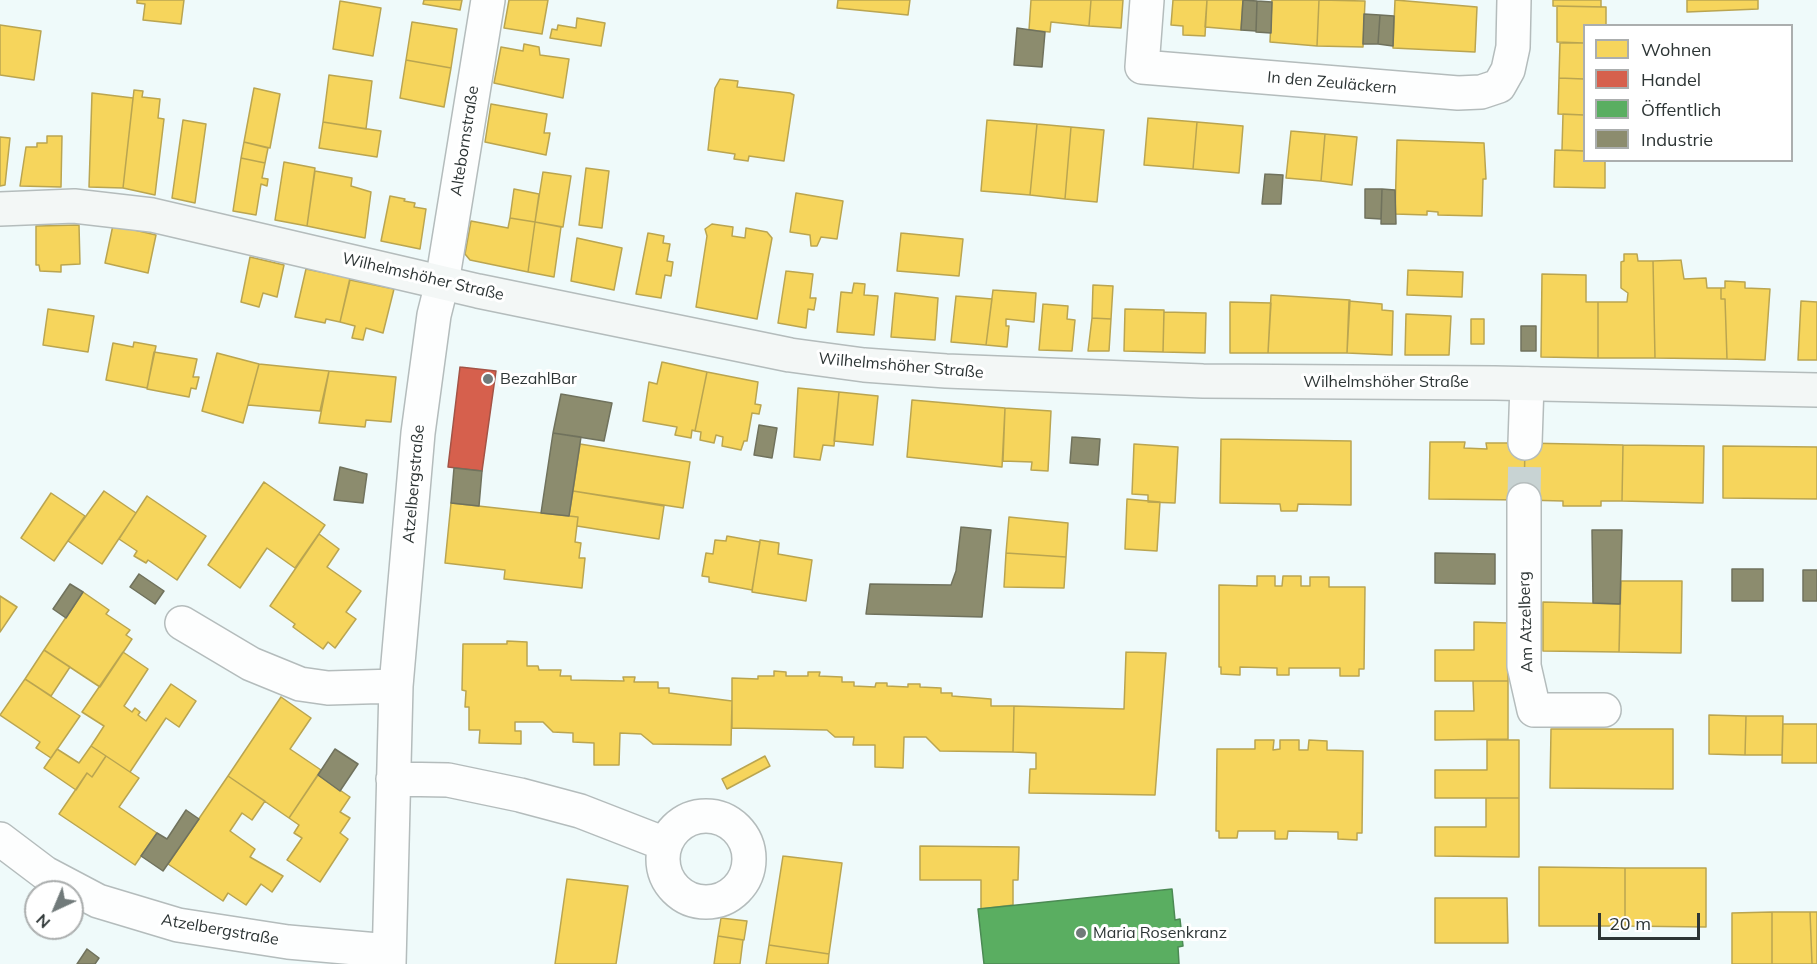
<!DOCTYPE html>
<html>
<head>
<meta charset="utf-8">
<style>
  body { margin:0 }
  #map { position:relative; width:1817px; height:964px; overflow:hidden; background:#effafa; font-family:Mulish,sans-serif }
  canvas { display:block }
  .legend { position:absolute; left:1583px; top:24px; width:210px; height:138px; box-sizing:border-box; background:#fff; border:2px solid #abaeae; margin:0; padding:8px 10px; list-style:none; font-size:18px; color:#2d3535 }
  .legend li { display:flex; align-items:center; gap:12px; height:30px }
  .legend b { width:30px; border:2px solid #abaeae }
  .north { position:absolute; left:24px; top:880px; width:60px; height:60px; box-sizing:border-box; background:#fff; border:2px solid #abaeae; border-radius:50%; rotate:224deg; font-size:16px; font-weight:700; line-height:24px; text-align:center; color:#2d3535 }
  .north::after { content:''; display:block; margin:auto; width:21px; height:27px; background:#717a7a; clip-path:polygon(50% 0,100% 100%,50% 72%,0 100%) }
  .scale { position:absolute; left:1598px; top:913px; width:102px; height:27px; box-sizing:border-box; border:3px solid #2d3535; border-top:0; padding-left:8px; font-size:18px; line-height:21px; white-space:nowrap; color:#2d3535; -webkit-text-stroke:4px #fff; paint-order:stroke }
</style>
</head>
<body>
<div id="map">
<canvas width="1817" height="964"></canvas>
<ul class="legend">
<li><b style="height:16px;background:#f6d55c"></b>Wohnen</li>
<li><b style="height:16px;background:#d6604d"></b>Handel</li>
<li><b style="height:16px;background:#5aae61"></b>Öffentlich</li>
<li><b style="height:16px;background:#8c8c6e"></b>Industrie</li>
</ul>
<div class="north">N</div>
<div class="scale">20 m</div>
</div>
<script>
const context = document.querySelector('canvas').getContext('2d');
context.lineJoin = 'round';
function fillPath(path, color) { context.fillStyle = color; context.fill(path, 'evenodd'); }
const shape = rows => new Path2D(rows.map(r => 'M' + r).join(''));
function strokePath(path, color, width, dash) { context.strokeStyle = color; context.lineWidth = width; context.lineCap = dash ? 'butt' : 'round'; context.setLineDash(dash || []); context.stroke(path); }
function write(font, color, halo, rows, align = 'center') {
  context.font = font + ' Mulish,sans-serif'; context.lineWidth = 6; context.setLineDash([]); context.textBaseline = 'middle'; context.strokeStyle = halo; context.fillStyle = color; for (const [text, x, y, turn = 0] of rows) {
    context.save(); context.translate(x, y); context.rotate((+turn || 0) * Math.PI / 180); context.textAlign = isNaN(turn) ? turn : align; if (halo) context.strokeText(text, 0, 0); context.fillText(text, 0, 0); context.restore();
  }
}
const homes = shape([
  [137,0,184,0,181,24,143,20,145,4,137,3,137,0],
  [424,0,462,0,460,10,423,4,424,0],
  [509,0,548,0,542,34,504,28,509,0],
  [838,0,910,0,908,15,837,8,838,0],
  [1031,0,1091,0,1089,26,1051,22,1050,32,1029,30,1031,0],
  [1091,0,1123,0,1121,28,1089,26,1091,0],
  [1173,0,1207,0,1205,36,1183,35,1183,26,1171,25,1173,0],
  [1207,0,1243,0,1241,30,1205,27,1207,0],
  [1272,0,1319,0,1317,46,1270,42,1272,0],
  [1319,0,1365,1,1363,47,1317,46,1319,0],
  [1395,0,1477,7,1475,52,1393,48,1395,0],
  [1553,0,1601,0,1601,7,1553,6,1553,0],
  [1687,0,1758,0,1758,9,1687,12,1687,0],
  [340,1,381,8,373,56,333,49,340,1],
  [1557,6,1606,7,1606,26,1584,26,1584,43,1557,42,1557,6],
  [577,18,605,23,601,46,550,38,552,29,557,30,558,25,576,28,577,18],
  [412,22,457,29,451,68,406,60,412,22],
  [0,25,41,31,34,80,0,75,0,25],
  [1560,43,1584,43,1584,79,1559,78,1560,43],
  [524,44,539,47,540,55,569,59,563,98,494,83,501,47,523,51,524,44],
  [406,60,451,68,444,107,400,98,406,60],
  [329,75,372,81,366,129,323,122,329,75],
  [1559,78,1584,79,1584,115,1558,114,1559,78],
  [720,79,738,81,737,87,790,93,794,95,784,161,749,156,748,161,734,159,735,154,708,150,715,88,720,79],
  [254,88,280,94,270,148,244,142,254,88],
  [134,90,143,91,142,97,160,99,158,118,164,119,155,195,123,188,134,90],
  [92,93,133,98,123,188,89,187,92,93],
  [491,104,547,114,544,133,550,133,546,155,485,142,491,104],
  [1563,114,1584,115,1584,151,1562,150,1563,114],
  [1148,118,1197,122,1193,169,1144,165,1148,118],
  [183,120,206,124,195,203,172,198,183,120],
  [987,120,1037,124,1030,195,981,191,987,120],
  [323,122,381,131,377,157,319,148,323,122],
  [1197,122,1243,126,1239,173,1193,169,1197,122],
  [1037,124,1071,127,1065,199,1030,195,1037,124],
  [1071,127,1104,130,1097,202,1065,199,1071,127],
  [1291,131,1325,134,1321,181,1286,178,1291,131],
  [1325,134,1357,137,1352,185,1321,181,1325,134],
  [47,136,62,136,61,187,20,186,26,147,37,147,37,143,47,143,47,136],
  [0,137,10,138,5,185,0,186,0,137],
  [1397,140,1484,143,1486,179,1483,179,1482,216,1438,215,1438,212,1427,211,1427,215,1395,214,1397,140],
  [244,142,268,148,265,163,241,158,244,142],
  [1555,150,1584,151,1584,160,1605,160,1605,188,1554,187,1555,150],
  [241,158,265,163,262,178,268,179,267,186,261,184,256,215,233,211,241,158],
  [284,162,315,168,307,226,275,220,284,162],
  [586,168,609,171,602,228,579,225,586,168],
  [315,171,352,178,351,186,371,192,365,238,307,226,315,171],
  [543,172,571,176,563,227,535,222,543,172],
  [514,189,539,194,535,222,510,218,514,189],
  [796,193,843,201,837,239,821,237,817,246,811,246,810,235,790,232,796,193],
  [390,196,405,199,404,201,415,203,414,207,426,209,420,249,381,241,390,196],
  [510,218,535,222,528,272,470,260,465,254,471,221,508,228,510,218],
  [535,222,561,227,554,277,528,272,535,222],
  [712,224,733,227,732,236,745,238,746,228,767,232,772,238,757,319,696,307,707,236,705,229,712,224],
  [79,225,80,264,61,265,61,272,40,271,39,265,36,265,36,226,79,225],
  [113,225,156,235,148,273,105,263,113,225],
  [648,233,664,236,663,243,670,244,667,261,673,262,671,276,665,275,661,298,636,294,648,233],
  [901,233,963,239,959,276,897,271,901,233],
  [577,238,622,248,614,290,571,281,577,238],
  [1624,254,1637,254,1638,261,1653,261,1655,358,1598,358,1598,302,1627,302,1628,293,1621,288,1621,262,1624,261,1624,254],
  [250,257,284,265,277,297,263,293,259,307,241,302,250,257],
  [1681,260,1684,279,1706,278,1707,288,1721,288,1721,299,1725,299,1727,359,1655,358,1653,261,1681,260],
  [306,269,350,278,340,322,326,319,325,323,295,317,306,269],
  [1408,270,1463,272,1462,297,1407,295,1408,270],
  [786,271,813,274,810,298,816,298,814,310,808,309,806,328,778,323,786,271],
  [1542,274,1586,275,1586,302,1598,302,1598,358,1541,357,1542,274],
  [350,280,394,289,383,333,366,328,363,340,352,338,355,326,340,322,350,280],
  [1725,281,1745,282,1745,288,1770,289,1765,360,1727,359,1725,299,1721,299,1721,288,1725,288,1725,281],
  [854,283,865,284,864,295,878,296,874,335,837,332,841,292,852,293,854,283],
  [1093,285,1113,286,1111,319,1092,318,1093,285],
  [993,290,1036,293,1034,322,1006,319,1006,326,1009,326,1007,347,986,345,993,290],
  [895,293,938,298,935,340,891,337,895,293],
  [1271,295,1350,300,1347,353,1268,353,1271,295],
  [956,296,992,299,986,345,951,342,956,296],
  [1349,301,1382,304,1382,310,1393,311,1392,355,1347,353,1349,301],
  [1801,301,1817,302,1817,360,1798,360,1801,301],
  [1230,302,1271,303,1268,353,1230,353,1230,302],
  [1043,304,1068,306,1067,319,1075,320,1072,351,1039,350,1043,304],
  [48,309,94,316,88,352,43,345,48,309],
  [1125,309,1164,310,1163,352,1124,351,1125,309],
  [1164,312,1206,313,1205,353,1163,352,1164,312],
  [1406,314,1451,316,1449,355,1405,355,1406,314],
  [1092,318,1111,319,1109,351,1088,351,1092,318],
  [1471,319,1484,319,1484,344,1471,344,1471,319],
  [134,342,156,346,147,388,106,380,113,343,133,347,134,342],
  [154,352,197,359,193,377,199,377,196,389,191,388,189,397,147,389,154,352],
  [217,353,259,364,243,423,202,411,217,353],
  [662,362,707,372,695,431,692,430,691,438,675,435,677,427,643,421,649,382,657,384,662,362],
  [259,364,329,371,320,411,248,405,259,364],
  [329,371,396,377,391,422,366,420,365,427,319,423,329,371],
  [707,372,758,382,755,404,761,405,759,414,752,413,747,441,744,441,741,450,722,446,723,437,716,435,714,443,700,440,701,432,695,431,707,372],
  [798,388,839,392,834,446,823,445,820,460,794,457,798,388],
  [839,392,878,396,873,445,834,441,839,392],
  [912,400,1005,408,1002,467,907,457,912,400],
  [1005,408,1051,411,1048,471,1031,470,1032,462,1003,461,1005,408],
  [1221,439,1351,441,1351,505,1298,504,1297,511,1281,511,1280,504,1220,503,1221,439],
  [1430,442,1465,442,1464,448,1487,449,1486,443,1525,443,1524,500,1429,499,1430,442],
  [1525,443,1623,445,1622,501,1601,501,1601,506,1563,506,1563,501,1524,500,1525,443],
  [580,444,690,462,683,508,573,491,580,444],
  [1134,444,1178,447,1175,503,1148,502,1148,495,1132,494,1134,444],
  [1623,445,1704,446,1703,503,1622,501,1623,445],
  [1723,446,1817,447,1817,499,1723,498,1723,446],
  [264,482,325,525,295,568,267,548,240,588,208,565,264,482],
  [104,491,136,513,102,564,68,541,104,491],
  [573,491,664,506,659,539,577,526,578,517,569,516,573,491],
  [51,493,85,516,54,561,21,538,51,493],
  [147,496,206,536,177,580,148,560,146,563,134,556,137,551,119,539,147,496],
  [1127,499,1160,502,1157,551,1125,549,1127,499],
  [451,503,578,517,575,542,581,543,579,558,585,558,582,588,504,579,505,570,445,563,451,503],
  [1009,517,1068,523,1066,557,1006,553,1009,517],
  [319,534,339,549,327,567,361,591,346,612,356,619,335,648,328,642,323,649,293,627,295,624,270,606,319,534],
  [727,536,760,542,752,590,709,582,709,577,702,576,706,553,713,554,715,540,726,541,727,536],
  [760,540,779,543,778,554,812,560,806,601,752,592,760,540],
  [1006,553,1066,557,1064,588,1004,587,1006,553],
  [1257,576,1275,576,1275,586,1282,586,1283,576,1301,576,1301,586,1310,586,1310,577,1329,577,1329,587,1365,587,1364,669,1359,669,1359,676,1340,676,1340,668,1289,668,1289,675,1277,675,1277,668,1240,667,1240,675,1221,674,1221,667,1219,667,1219,585,1257,586,1257,576],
  [1621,581,1682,581,1681,653,1619,652,1621,581],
  [83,592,109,610,106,614,130,630,126,635,132,639,100,687,44,650,83,592],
  [0,596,17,607,0,632,0,596],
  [1543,602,1620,604,1619,652,1543,651,1543,602],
  [1474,622,1508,623,1508,681,1435,681,1435,650,1474,650,1474,622],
  [507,641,527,642,527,666,538,666,539,670,561,670,560,676,571,676,571,680,624,681,623,677,635,677,634,682,658,682,658,688,669,688,669,693,732,701,731,745,653,744,641,734,620,733,619,765,594,765,594,743,573,742,573,733,553,732,543,722,515,722,515,731,521,731,521,744,479,743,480,730,469,730,469,707,465,707,466,691,462,690,463,644,507,644,507,641],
  [44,650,70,667,51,696,25,679,44,650],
  [123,652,148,669,124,706,132,712,135,708,140,712,138,715,146,721,171,684,196,701,179,727,166,718,130,772,91,746,104,726,82,712,123,652],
  [1126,652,1166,653,1155,795,1029,793,1030,769,1036,769,1036,753,1013,752,1014,706,1124,709,1126,652],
  [774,671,786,672,786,676,808,676,808,672,820,672,819,676,842,677,842,682,854,682,854,686,875,687,876,683,887,683,887,686,908,687,908,684,920,684,920,687,941,688,941,693,952,693,952,696,991,699,991,706,1014,706,1013,752,940,751,926,737,904,737,903,768,875,767,875,745,853,745,854,737,835,737,827,730,732,728,732,678,758,679,758,676,774,676,774,671],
  [25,679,80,716,51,758,36,748,40,742,0,715,25,679],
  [1473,681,1508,681,1508,739,1435,740,1435,711,1474,711,1473,681],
  [281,697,311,718,290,749,321,770,289,818,228,776,281,697],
  [1709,715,1746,716,1745,755,1709,754,1709,715],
  [1746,716,1783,716,1782,755,1745,755,1746,716],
  [1783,724,1817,724,1817,763,1782,763,1783,724],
  [1551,729,1673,729,1673,789,1550,788,1551,729],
  [1255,740,1274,740,1273,750,1280,749,1280,740,1299,740,1299,750,1308,750,1309,740,1327,741,1327,750,1363,751,1362,833,1357,833,1357,840,1338,839,1338,832,1288,831,1287,839,1275,839,1275,831,1238,831,1237,838,1219,838,1219,831,1216,831,1217,749,1255,749,1255,740],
  [1487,740,1519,740,1519,798,1435,798,1435,770,1487,770,1487,740],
  [91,746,106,756,92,777,87,773,76,790,44,768,57,749,79,763,91,746],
  [106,756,139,778,119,807,157,833,135,865,59,814,87,773,92,777,106,756],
  [765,756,770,766,727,789,722,779,765,756],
  [318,775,350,797,340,812,350,818,340,833,348,839,320,882,287,860,302,838,294,833,299,825,289,818,318,775],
  [228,776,265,801,252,820,242,813,230,831,255,849,250,857,283,876,272,892,261,884,246,905,228,893,223,901,168,864,228,776],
  [1486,798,1519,798,1519,857,1435,856,1435,827,1486,827,1486,798],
  [920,846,1019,847,1018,880,1013,880,1013,905,981,909,981,880,920,880,920,846],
  [783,856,842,863,829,954,769,945,783,856],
  [1539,867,1625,868,1625,926,1539,926,1539,867],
  [1625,868,1706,868,1706,927,1625,926,1625,868],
  [567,879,628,886,616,964,555,964,567,879],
  [1435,898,1507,898,1508,943,1435,943,1435,898],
  [1772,912,1810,912,1812,964,1772,964,1772,912],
  [1772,912,1772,964,1732,964,1732,913,1772,912],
  [1810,912,1817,912,1817,964,1812,964,1810,912],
  [721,918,747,921,744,940,718,936,721,918],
  [718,936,743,940,740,964,714,964,718,936],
  [769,945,829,954,828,964,766,964,769,945]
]);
fillPath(homes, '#f6d55c');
strokePath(homes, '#baa550', 1.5);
const shops = shape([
  [460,367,496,371,482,471,448,467,460,367]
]);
fillPath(shops, '#d6604d');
strokePath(shops, '#a35346', 1.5);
const public = shape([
  [1172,889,1175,920,1180,919,1183,946,1178,947,1179,964,984,964,978,909,1172,889]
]);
fillPath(public, '#5aae61');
strokePath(public, '#4c8a54', 1.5);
const industry = shape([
  [1243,0,1257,1,1256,31,1241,30,1243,0],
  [1257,1,1272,2,1271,33,1256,32,1257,1],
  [1364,14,1380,15,1378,44,1363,44,1364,14],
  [1380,15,1394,16,1393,46,1378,44,1380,15],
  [1017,28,1045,32,1042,67,1014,65,1017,28],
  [1265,174,1283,175,1281,204,1262,204,1265,174],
  [1365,189,1382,189,1381,219,1365,218,1365,189],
  [1382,189,1395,190,1396,224,1381,224,1382,189],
  [1521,326,1536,326,1536,351,1521,351,1521,326],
  [561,394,612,403,604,441,553,433,561,394],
  [759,425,777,428,772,458,754,455,759,425],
  [553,433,581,437,569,516,541,513,553,433],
  [1072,437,1100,439,1098,465,1070,463,1072,437],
  [340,467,367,474,363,503,334,500,340,467],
  [454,468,482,471,479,506,451,503,454,468],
  [961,527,991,530,982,617,866,614,870,584,951,585,956,571,961,527],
  [1592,530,1622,530,1620,604,1593,603,1592,530],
  [1435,553,1495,554,1495,584,1435,583,1435,553],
  [1732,569,1763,569,1763,601,1732,601,1732,569],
  [1803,570,1817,570,1817,601,1803,601,1803,570],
  [139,574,164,591,155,604,130,587,139,574],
  [70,584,83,592,66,618,53,609,70,584],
  [335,749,358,764,340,791,318,775,335,749],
  [186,810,199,819,163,871,141,856,157,833,167,839,186,810],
  [87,949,99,958,95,964,77,964,87,949]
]);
fillPath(industry, '#8c8c6e');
strokePath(industry, '#70725d', 1.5);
strokePath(shape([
  [1524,500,1525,443]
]), '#c8d3d3', 33, [33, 16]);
const street = shape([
  [1147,0,1142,67,1458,93,1481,92,1499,86,1508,70,1513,47,1514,0],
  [1525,443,1527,384],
  [1524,500,1524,666,1534,710,1604,710],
  [182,623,251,664,300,684,328,688,396,686],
  [393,779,448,780,520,795,580,811,665,844],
  '663 859a43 43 0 1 1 86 0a43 43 0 1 1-86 0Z',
  [0,839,45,873,98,901,178,925,288,942,389,951],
  [389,964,396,686,418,433,434,315,442,283,488,0]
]);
const secondary = shape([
  [0,209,74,206,152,215,478,291,790,355,864,365,946,371,1203,381,1495,383,1817,390]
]);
strokePath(street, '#b4bcbc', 36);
strokePath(secondary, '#b4bcbc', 36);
strokePath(street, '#fdfefe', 33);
strokePath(secondary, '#f3f7f6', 33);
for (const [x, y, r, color] of [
  [488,379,6,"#717a7a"],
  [1081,933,6,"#717a7a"]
]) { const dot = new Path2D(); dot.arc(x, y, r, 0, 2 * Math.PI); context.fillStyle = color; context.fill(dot); strokePath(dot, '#fff', 2); }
write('16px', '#2d3535', '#fff', [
  ["In den Zeuläckern",1332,83,5],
  ["Altebornstraße",465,141,-81],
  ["Wilhelmshöher Straße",423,277,13],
  ["Wilhelmshöher Straße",901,366,5],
  ["Wilhelmshöher Straße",1386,382],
  ["Atzelbergstraße",414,484,-85],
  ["Am Atzelberg",1526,622,-92],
  ["Atzelbergstraße",220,930,10]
]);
write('16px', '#2d3535', '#fff', [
  ["BezahlBar",500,379],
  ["Maria Rosenkranz",1093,933]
], 'left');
</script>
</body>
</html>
